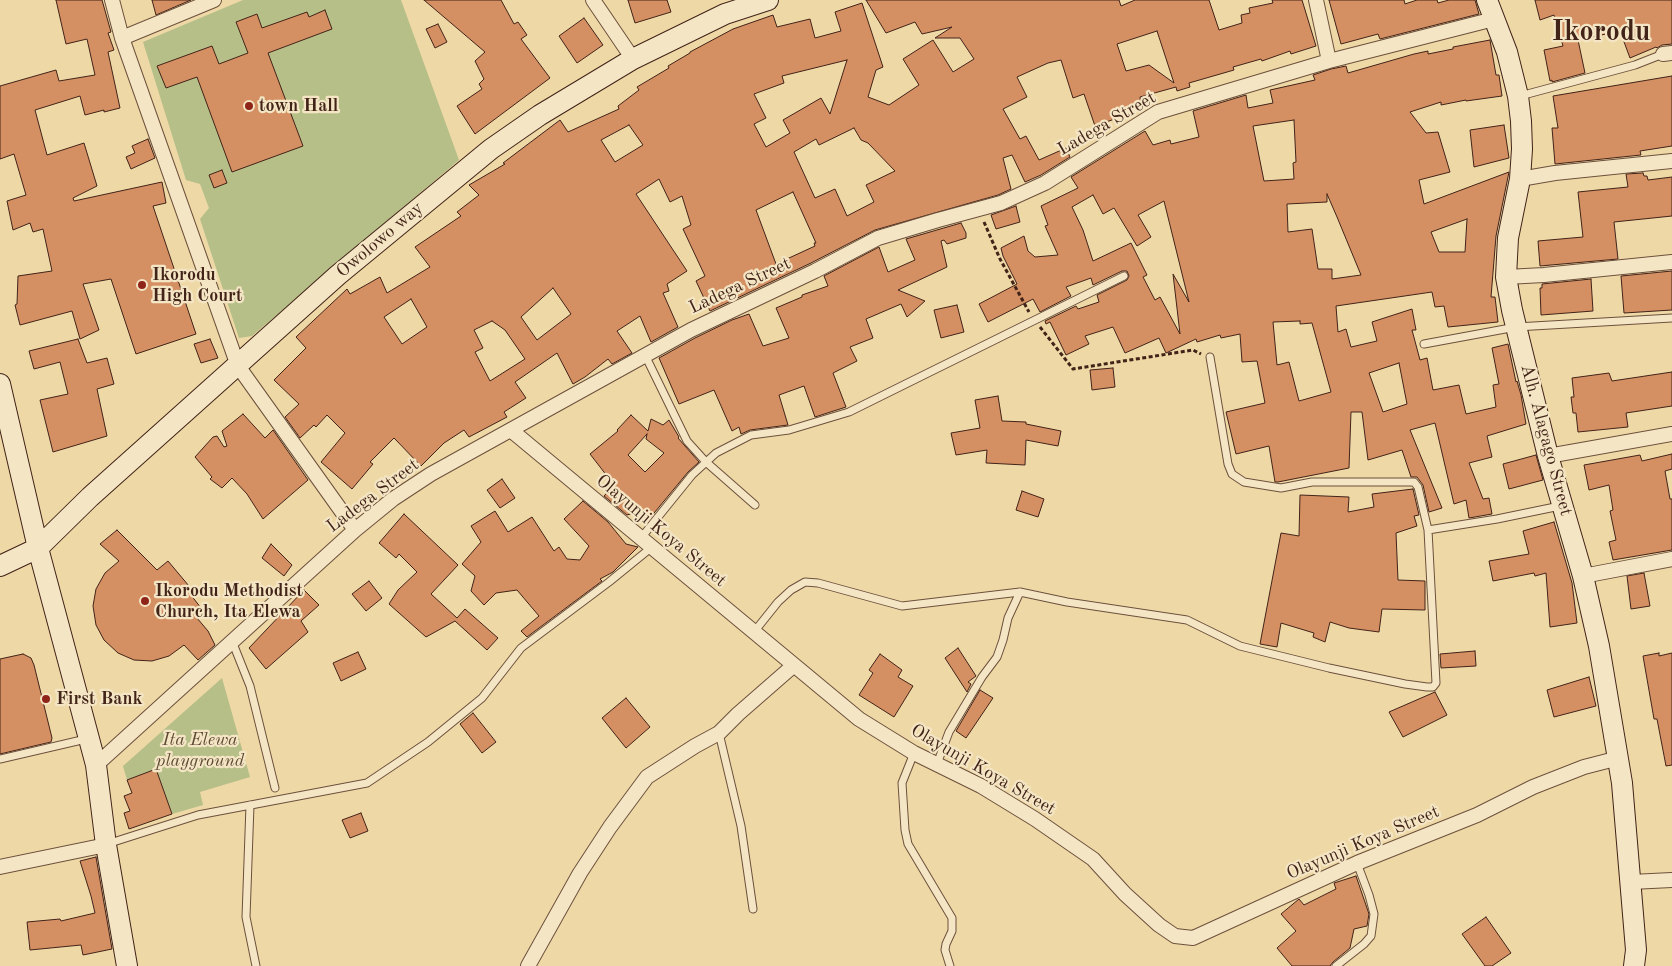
<!DOCTYPE html>
<html>
<head>
<meta charset="utf-8">
<style>
  body { margin:0 }
  canvas { display:block; background:#eed8a6 }
</style>
</head>
<body>
<canvas width="1672" height="966"></canvas>
<script>
const context = document.querySelector('canvas').getContext('2d');
context.lineJoin = 'round';
function fillPath(path, color) { context.fillStyle = color; context.fill(path, 'evenodd'); }
const shape = rows => new Path2D(rows.map(r => 'M' + r).join(''));
function strokePath(path, color, width, dash) { context.strokeStyle = color; context.lineWidth = width; context.lineCap = dash ? 'butt' : 'round'; context.setLineDash(dash || []); context.stroke(path); }
function write(font, color, halo, rows, align = 'center') {
  context.font = font + ' "Old Standard TT",serif'; context.lineWidth = 4.5; context.setLineDash([]); context.textBaseline = 'middle'; context.strokeStyle = halo; context.fillStyle = color; for (const [text, x, y, turn = 0] of rows) {
    context.save(); context.translate(x, y); context.rotate((+turn || 0) * Math.PI / 180); context.textAlign = isNaN(turn) ? turn : align; if (halo) context.strokeText(text, 0, 0); context.fillText(text, 0, 0); context.restore();
  }
}
fillPath(shape([
  [243,0,401,0,459,160,252,336,239,338,200,219,209,208,200,184,186,180,143,42],
  [222,678,250,777,200,792,203,805,172,814,156,770,127,780,123,766]
]), '#b6bf88');
const building = shape([
  [56,0,102,0,111,32,108,33,114,50,108,52,120,108,104,112,104,110,85,115,80,96,35,110,47,155,84,143,97,186,73,198,74,201,162,182,166,203,153,206,196,334,136,354,111,279,83,284,99,330,80,339,72,311,20,325,15,305,17,304,18,276,52,271,43,229,33,232,30,223,13,230,7,201,26,195,14,154,0,159,0,86,56,70,59,81,95,75,87,39,66,44,56,0],
  [152,0,191,0,156,15,152,0],
  [424,0,501,0,514,24,518,22,527,35,521,39,550,78,475,134,457,106,482,89,479,84,484,79,475,61,485,52,424,0],
  [628,0,667,0,671,12,635,23,628,0],
  [866,0,1119,0,1121,6,1135,0,1209,0,1219,30,1242,23,1241,15,1250,13,1249,8,1273,3,1272,0,1302,0,1316,46,1291,54,1290,51,1262,61,1261,59,1233,67,1234,70,1189,83,1190,87,1177,91,1176,87,1140,97,1141,104,1121,111,1123,116,1095,126,1084,94,1073,98,1061,60,1048,63,1017,77,1027,97,1003,109,1020,139,1026,136,1039,160,1066,148,1070,157,1041,175,1025,182,1012,155,1003,158,1011,189,998,195,875,230,811,263,710,311,696,281,705,276,683,229,691,225,682,196,670,202,659,179,636,194,687,271,667,284,669,291,663,293,678,327,651,342,640,316,617,331,632,353,612,364,608,359,585,377,573,384,557,353,515,382,526,398,504,412,507,417,469,437,464,430,444,443,421,466,394,438,370,462,373,464,352,489,321,462,345,433,327,415,316,427,314,425,300,438,285,417,299,404,274,380,306,348,296,337,347,289,350,294,380,277,387,293,430,267,415,247,461,216,457,212,479,195,469,185,505,164,503,163,560,120,568,132,619,109,618,106,639,90,637,87,669,68,668,66,690,53,690,52,733,29,773,15,777,27,810,19,815,38,841,31,835,12,862,3,883,67,876,70,868,97,889,105,919,85,903,59,933,40,953,72,974,59,960,38,935,38,952,27,922,34,915,22,886,33,866,0],
  [1157,31,1174,83,1149,65,1126,71,1117,44,1157,31],
  [847,60,830,114,821,98,783,120,790,133,766,147,754,124,766,118,754,94,784,83,782,76,847,60],
  [629,125,643,145,615,162,601,140,629,125],
  [854,128,861,140,868,143,895,171,866,185,874,202,847,216,835,189,815,198,794,152,816,139,819,145,854,128],
  [793,192,816,243,814,243,815,246,776,264,756,210,793,192],
  [553,288,571,314,537,340,521,317,553,288],
  [411,299,427,327,402,344,384,317,411,299],
  [492,321,505,330,525,359,490,381,475,352,483,348,474,330,492,321],
  [1329,0,1404,0,1405,4,1417,0,1437,0,1438,3,1449,0,1475,0,1479,14,1380,39,1378,34,1341,44,1329,0],
  [1535,0,1672,0,1672,44,1662,45,1657,48,1656,47,1630,58,1620,31,1578,40,1585,73,1552,82,1552,80,1550,81,1544,50,1563,46,1554,15,1540,20,1535,0],
  [325,10,332,29,268,53,303,146,232,172,197,77,166,88,157,66,212,46,219,64,248,53,236,22,257,14,262,28,307,12,309,17,325,10],
  [584,18,603,45,577,63,559,36,584,18],
  [438,24,447,42,435,48,426,29,438,24],
  [1490,40,1496,75,1499,75,1502,96,1466,101,1466,100,1441,105,1441,102,1410,112,1426,133,1438,132,1450,172,1419,180,1424,204,1509,172,1496,236,1491,297,1495,297,1498,322,1448,327,1444,306,1435,307,1432,292,1336,306,1338,332,1346,329,1351,347,1377,341,1372,322,1412,309,1416,330,1412,330,1420,360,1427,358,1433,390,1459,385,1466,414,1496,407,1493,385,1499,384,1492,348,1508,344,1516,382,1517,381,1521,395,1526,424,1487,436,1492,457,1469,463,1483,499,1489,498,1492,514,1469,518,1466,500,1454,504,1435,423,1410,430,1442,508,1429,512,1423,485,1417,477,1411,477,1402,450,1368,460,1362,412,1351,412,1349,468,1278,482,1275,482,1269,446,1236,454,1226,412,1265,403,1257,361,1242,362,1240,334,1221,338,1220,335,1197,342,1196,339,1166,353,1159,338,1125,353,1113,327,1085,336,1089,344,1066,355,1050,322,1046,324,1045,321,1076,306,1078,309,1099,302,1097,295,1127,280,1129,276,1127,271,1122,271,1093,285,1091,278,1066,287,1071,296,1040,312,1033,299,988,322,979,304,1017,284,1003,256,1001,248,1024,236,1028,251,1035,257,1058,255,1045,226,1048,225,1041,206,1078,188,1071,177,1145,131,1153,145,1170,140,1171,144,1199,137,1193,111,1246,95,1248,108,1273,103,1270,90,1315,80,1313,75,1331,69,1346,66,1348,73,1414,54,1428,51,1428,54,1453,49,1453,47,1490,40],
  [1294,120,1296,162,1293,163,1294,179,1264,181,1253,126,1294,120],
  [1327,194,1337,217,1361,275,1332,279,1332,269,1318,269,1312,229,1288,232,1287,204,1327,202,1327,194],
  [1093,195,1103,214,1114,208,1137,246,1151,237,1138,215,1164,201,1189,302,1173,274,1180,334,1160,297,1155,300,1143,277,1147,275,1131,243,1093,261,1083,230,1072,207,1093,195],
  [1467,219,1465,252,1439,252,1431,232,1467,219],
  [1300,321,1300,324,1312,323,1331,392,1299,401,1289,362,1277,365,1273,322,1300,321],
  [1399,363,1407,404,1383,412,1369,373,1399,363],
  [1672,76,1672,146,1640,151,1641,155,1555,164,1552,128,1558,128,1553,96,1672,76],
  [1504,125,1509,158,1474,167,1470,130,1504,125],
  [148,139,155,158,131,169,126,157,135,153,132,146,148,139],
  [222,170,227,183,214,188,209,175,222,170],
  [1643,173,1644,176,1647,176,1648,180,1672,177,1672,216,1614,222,1618,259,1540,266,1538,241,1583,237,1578,192,1628,187,1626,174,1643,173],
  [1016,206,1020,222,996,229,991,215,1016,206],
  [961,223,966,233,966,238,947,244,944,240,941,241,947,267,898,290,925,301,907,317,901,304,866,319,873,338,850,347,857,361,833,373,846,407,815,417,804,386,779,395,788,425,750,430,741,434,739,427,732,431,714,390,679,404,659,358,695,338,732,320,749,314,763,346,789,338,776,308,802,297,802,295,828,286,824,276,879,247,888,272,915,260,906,239,961,223],
  [1672,271,1672,310,1624,313,1621,276,1672,271],
  [1591,279,1593,311,1541,315,1540,288,1542,288,1542,284,1591,279],
  [957,305,964,332,941,338,934,310,957,305],
  [78,339,87,363,107,358,114,384,97,389,107,436,53,452,40,400,68,394,60,362,34,369,29,351,78,339],
  [210,339,218,358,201,363,194,344,210,339],
  [1113,368,1115,387,1092,390,1090,370,1113,368],
  [1672,372,1672,406,1626,413,1628,427,1578,432,1576,413,1573,413,1571,397,1574,397,1572,378,1609,373,1612,381,1672,372],
  [998,396,1002,421,1026,422,1026,424,1061,431,1058,446,1026,440,1025,465,986,463,987,450,956,455,951,433,980,428,975,400,998,396],
  [243,414,265,438,273,430,308,480,263,519,247,494,232,478,222,488,210,479,212,477,195,457,213,437,217,436,224,447,227,446,222,431,243,414],
  [631,415,648,431,651,419,663,425,669,420,679,437,678,438,699,462,688,472,645,524,634,513,627,515,604,496,614,485,590,454,618,431,617,430,631,415],
  [647,434,646,439,664,453,645,472,628,455,647,434],
  [1672,454,1672,469,1665,471,1670,499,1672,499,1672,550,1613,560,1609,542,1616,540,1610,511,1613,510,1609,485,1589,490,1584,465,1640,455,1642,461,1672,454],
  [1536,455,1543,480,1509,489,1503,464,1536,455],
  [502,479,515,498,500,508,487,490,502,479],
  [1413,489,1419,515,1414,516,1417,526,1396,533,1398,580,1425,581,1425,610,1382,609,1379,632,1349,628,1330,622,1325,642,1313,637,1314,633,1281,623,1277,647,1260,644,1281,533,1299,536,1300,495,1349,497,1348,512,1374,507,1372,494,1413,489],
  [1022,491,1044,499,1038,517,1016,510,1022,491],
  [583,501,608,522,626,544,638,547,613,572,600,579,602,581,527,637,521,631,539,616,517,590,496,593,484,605,471,591,475,576,462,564,481,542,471,526,495,511,508,532,532,517,554,551,559,547,567,559,580,560,589,546,564,519,583,501],
  [404,514,458,565,431,594,457,618,465,609,498,638,487,650,455,621,426,637,389,604,398,590,417,572,399,554,396,558,379,543,404,514],
  [1554,522,1572,583,1577,623,1550,627,1546,573,1535,576,1534,573,1493,581,1489,561,1529,554,1523,531,1554,522],
  [117,530,157,570,168,561,194,592,191,595,204,612,197,618,208,631,215,645,198,660,184,645,169,656,152,661,134,660,118,653,104,640,96,625,93,606,96,589,105,573,119,561,100,544,117,530],
  [271,544,292,565,284,576,262,558,271,544],
  [1644,573,1650,606,1631,609,1627,576,1644,573],
  [369,581,382,598,366,611,352,594,369,581],
  [304,590,319,605,301,621,308,632,266,669,249,648,304,590],
  [958,648,976,676,968,682,971,684,967,692,945,658,958,648],
  [1475,651,1476,666,1441,668,1440,654,1475,651],
  [358,652,366,669,341,681,333,663,358,652],
  [1659,653,1659,656,1672,653,1672,765,1666,766,1657,719,1654,719,1643,656,1659,653],
  [23,654,31,658,34,665,52,738,51,742,0,754,0,659,23,654],
  [880,654,902,670,898,677,913,686,894,717,859,695,873,673,869,670,880,654],
  [1589,677,1596,706,1554,717,1547,690,1589,677],
  [980,690,993,698,966,738,956,731,980,690],
  [1435,692,1447,715,1403,737,1389,712,1435,692],
  [626,698,650,727,626,748,602,718,626,698],
  [473,713,496,742,482,753,460,724,473,713],
  [156,769,172,814,129,829,124,813,130,811,124,796,132,793,127,780,156,769],
  [361,813,368,831,350,838,342,820,361,813],
  [96,857,112,949,83,955,81,945,30,950,27,922,60,919,61,921,95,913,91,896,80,861,96,857],
  [1356,876,1369,914,1367,926,1354,929,1350,948,1333,962,1330,966,1292,966,1277,948,1296,931,1281,914,1299,899,1304,905,1336,889,1334,883,1356,876],
  [1486,917,1511,953,1492,966,1485,966,1462,934,1486,917]
]);
fillPath(building, '#d48f63');
strokePath(building, '#422318', 1);
const lane = shape([
  [1520,96,1635,65,1663,54],
  [1424,344,1516,327,1672,318],
  [645,355,687,441,706,462,755,505],
  [1428,530,1497,519,1560,506],
  [641,538,692,475,716,453,751,435,789,430,849,412,1124,276],
  [754,632,778,602,791,590,805,582,818,583,902,606,1020,592,1067,602,1187,620,1240,646,1329,668,1405,684,1427,687,1433,687,1436,683,1428,530,1418,487,1414,482,1312,482,1281,488,1244,482,1232,474,1228,464,1210,357],
  [232,641,250,686,275,788],
  [719,733,741,826,753,909],
  [914,753,902,783,905,830,908,844,952,918,952,931,946,944,945,950,950,966],
  [0,759,86,739],
  [937,764,949,732,982,677,997,657,1003,640,1008,618,1020,592],
  [250,805,246,917,256,966],
  [107,844,198,815,367,783,428,742,482,698,521,648,609,582,652,547],
  [1336,966,1364,944,1371,936,1374,914,1369,895,1357,863]
]);
const street = shape([
  [112,0,122,38,238,366,355,530],
  [593,0,633,59],
  [1316,0,1329,61],
  [122,38,214,0],
  [1663,54,1672,53],
  [1520,179,1555,173,1672,161],
  [1506,277,1544,275,1672,262],
  [512,431,859,719,914,753,981,786,1035,819,1093,859,1125,894,1159,925,1175,936,1193,938,1357,863,1477,815,1533,787,1584,767,1619,758],
  [1548,456,1672,434],
  [1583,576,1672,559],
  [96,765,355,530,393,499,431,474,691,330,815,271,878,238,938,220,1001,203,1045,183,1158,112,1329,61,1494,19],
  [0,867,106,845],
  [1631,882,1672,880],
  [528,966,580,873,610,827,647,777,695,746,719,733,738,714,793,666]
]);
const secondary = shape([
  [1487,0,1507,52,1518,96,1521,121,1522,149,1520,179,1508,238,1506,277,1512,310,1548,456,1583,576,1599,646,1622,783,1636,950,1634,966],
  [0,384,38,548,96,765,106,845,127,966],
  [0,566,38,548,90,497,338,275,491,149,540,115,633,59,725,14,768,0]
]);
strokePath(lane, '#6d503c', 9);
strokePath(street, '#6d503c', 16);
strokePath(secondary, '#422318', 22);
strokePath(shape([
  [984,222,1000,259,1029,312],
  [1040,327,1073,369,1193,350,1201,354]
]), '#422318', 3, [4, 2.5]);
strokePath(lane, '#f4e6c5', 7);
strokePath(street, '#f4e6c5', 14);
strokePath(secondary, '#f4e6c5', 20);
for (const [x, y, r, color] of [
  [249,106,5,"#8f2418"],
  [142,285,5,"#8f2418"],
  [145,601,5,"#8f2418"],
  [46,699,5,"#8f2418"]
]) { const dot = new Path2D(); dot.arc(x, y, r, 0, 2 * Math.PI); context.fillStyle = color; context.fill(dot); strokePath(dot, '#f4e6c5', 2); }
write('bold 18px', '#422318', '#f4e6c5', [
  ["town Hall",259,106],
  ["Ikorodu",152,275],
  ["High Court",152,296],
  ["Ikorodu Methodist",155,591],
  ["Church, Ita Elewa",155,612],
  ["First Bank",56,699]
], 'left');
write('18px', '#422318', '#f4e6c5', [
  ["Ladega Street",1107,124,-30],
  ["Owolowo way",380,240,-40],
  ["Ladega Street",740,286,-25],
  ["Alh. Alagago Street",1546,440,75],
  ["Ladega Street",373,496,-37],
  ["Olayunji Koya Street",661,531,40],
  ["Olayunji Koya Street",983,770,30],
  ["Olayunji Koya Street",1363,843,-23]
]);
write('italic 18px', '#5f4a34', '#f4e6c5', [
  ["Ita Elewa",200,740],
  ["playground",200,761]
]);
write('bold 28px', '#422318', '#f4e6c5', [
  ["Ikorodu",1601,33]
]);
</script>
</body>
</html>
